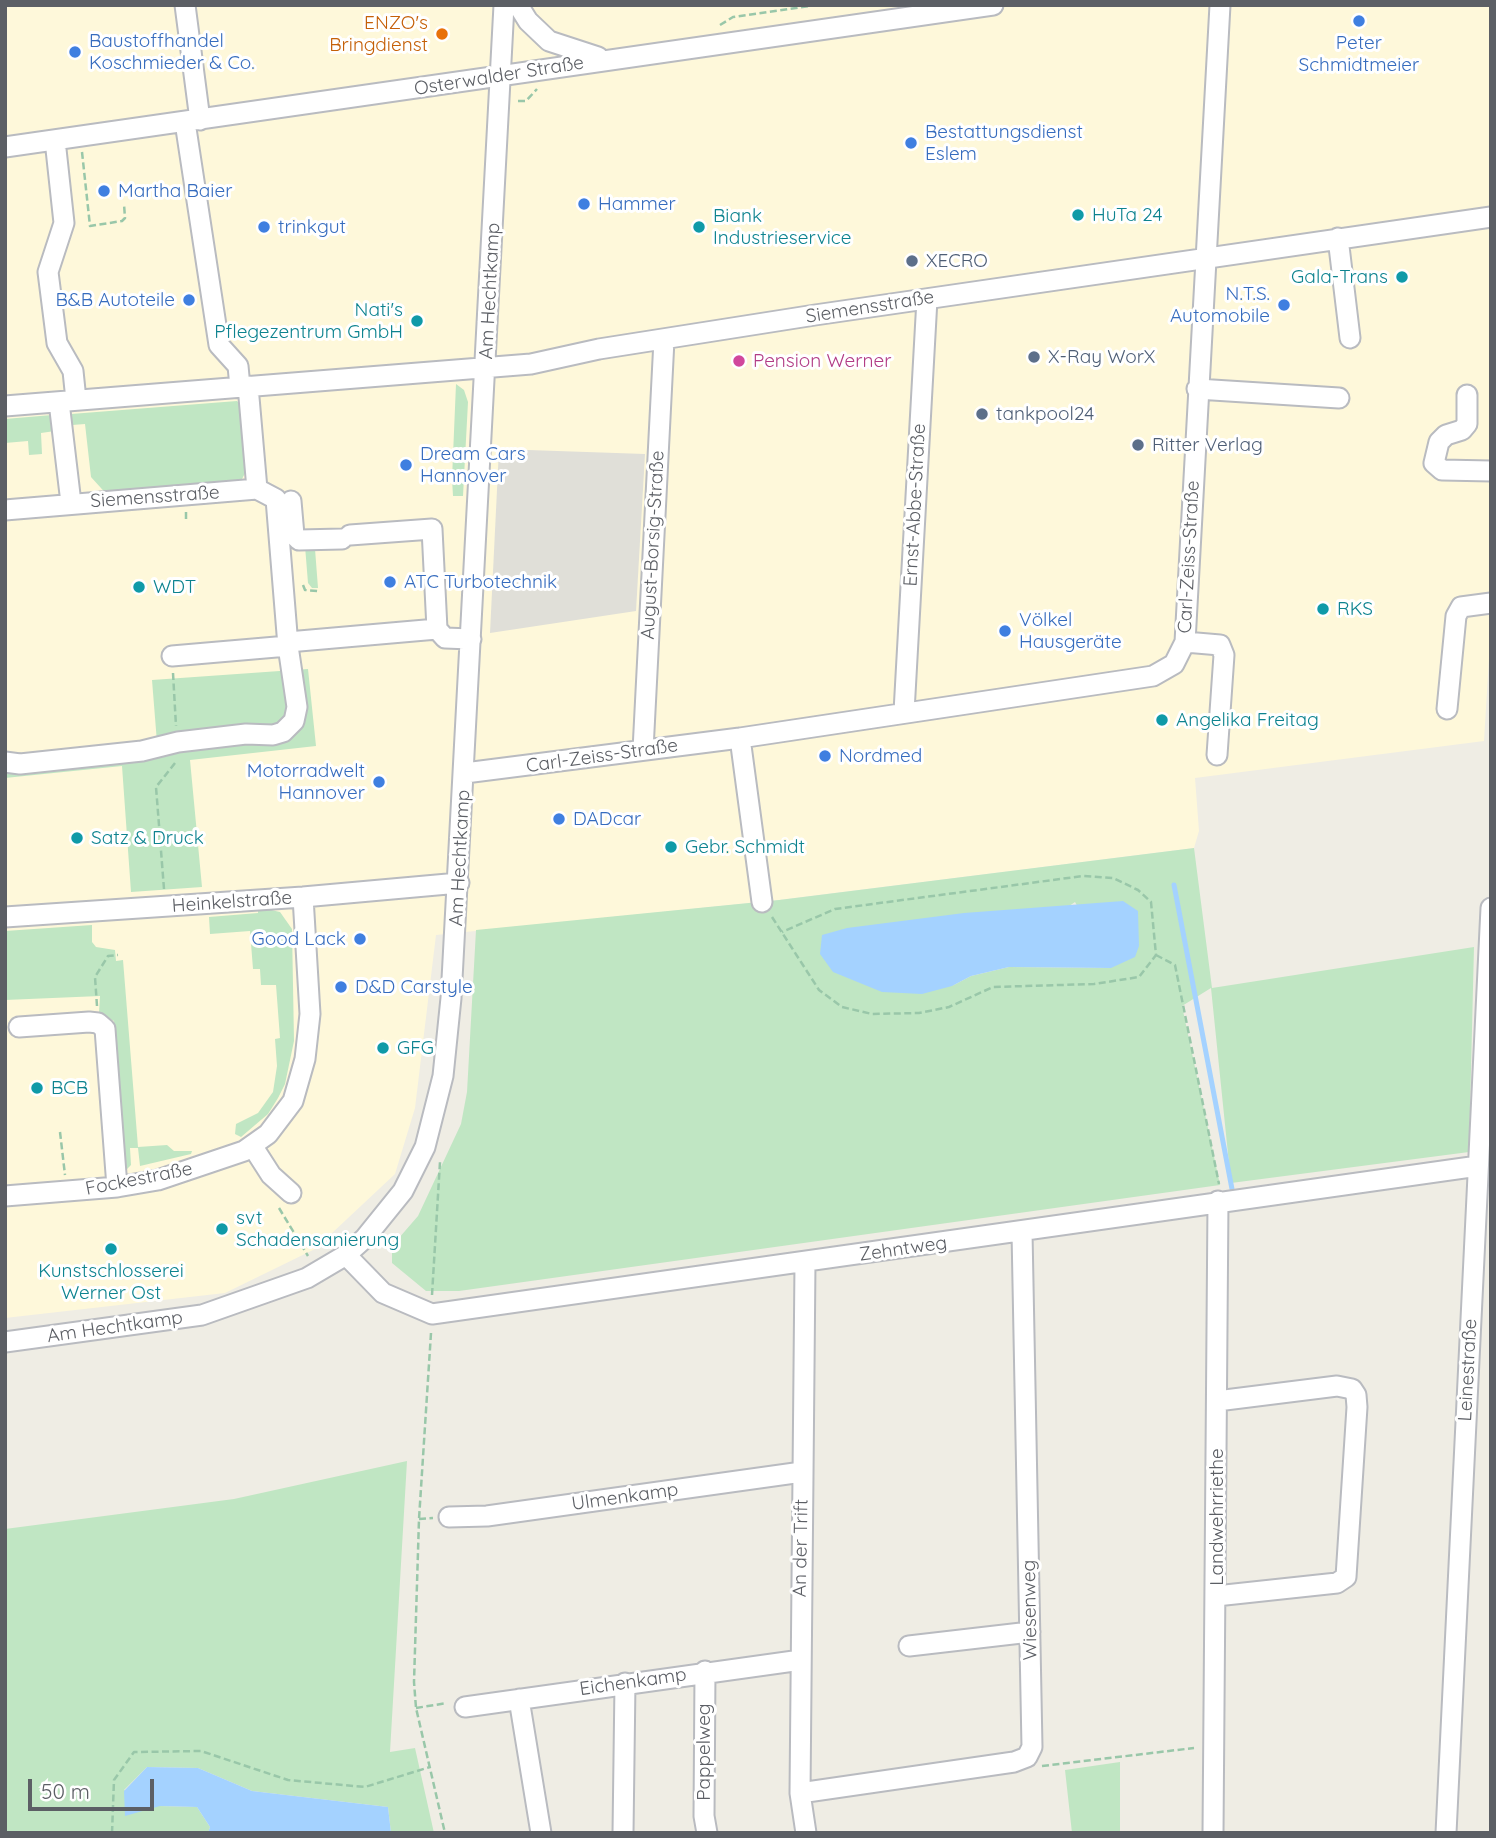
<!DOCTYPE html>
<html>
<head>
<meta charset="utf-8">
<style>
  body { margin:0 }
  #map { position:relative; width:1496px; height:1838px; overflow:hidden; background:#efede4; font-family:Quicksand,sans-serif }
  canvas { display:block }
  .frame { position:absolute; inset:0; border:7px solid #5c5f65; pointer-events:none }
  .scale { position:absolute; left:28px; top:1779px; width:126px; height:32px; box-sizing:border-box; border:4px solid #5c5f65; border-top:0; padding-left:9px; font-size:21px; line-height:24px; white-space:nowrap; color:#5c5f65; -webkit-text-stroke:5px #fff; paint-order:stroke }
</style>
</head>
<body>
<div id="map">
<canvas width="1496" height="1838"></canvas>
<div class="frame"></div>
<div class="scale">50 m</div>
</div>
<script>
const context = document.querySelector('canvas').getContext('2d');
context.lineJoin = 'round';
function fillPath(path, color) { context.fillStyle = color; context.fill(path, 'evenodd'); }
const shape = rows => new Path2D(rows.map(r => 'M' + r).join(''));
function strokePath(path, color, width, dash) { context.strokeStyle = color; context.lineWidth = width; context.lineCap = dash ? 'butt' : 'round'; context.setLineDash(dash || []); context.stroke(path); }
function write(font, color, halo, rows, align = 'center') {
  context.font = font + ' Quicksand,sans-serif'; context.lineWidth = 6; context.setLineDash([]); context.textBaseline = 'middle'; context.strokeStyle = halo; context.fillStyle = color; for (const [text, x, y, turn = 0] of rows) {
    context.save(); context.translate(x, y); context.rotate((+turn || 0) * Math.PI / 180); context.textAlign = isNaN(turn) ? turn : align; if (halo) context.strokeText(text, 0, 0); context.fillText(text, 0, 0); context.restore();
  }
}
fillPath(shape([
  [5,5,1491,5,1491,625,1484,741,1195,778,1199,831,1194,848,779,900,436,935,415,1108,395,1174,315,1249,225,1293,5,1318]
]), '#fef8da');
fillPath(shape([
  [499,449,645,454,636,611,490,633]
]), '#e0dfd8');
fillPath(shape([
  [456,384,464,390,468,402,463,496,453,496,452,479],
  [237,401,240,404,246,471,240,483,110,498,91,477,85,424,72,425,71,414],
  [52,415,55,431,41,433,42,454,29,455,28,441,5,443,5,419],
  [305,546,315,549,318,588,312,588,308,583],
  [308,669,316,746,190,760,202,887,131,892,122,766,5,778,5,769,158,755,152,680],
  [1194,848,1212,988,1474,947,1469,1152,1231,1183,1211,988,1182,1006,1220,1185,459,1291,426,1291,392,1263,392,1246,418,1216,461,1124,467,1092,476,930,779,900],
  [1075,902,1111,968,1009,967,971,976,952,986],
  [258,907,280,912,292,929,294,1041,285,1084,278,1098,268,1114,241,1137,235,1134,236,1124,258,1113,273,1092,277,1066,275,1039,280,1038,276,985,261,985,260,969,253,969,250,931,210,934,209,917,258,913],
  [92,925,92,942,96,947,115,950,116,961,123,960,138,1147,167,1145,174,1151,192,1151,191,1154,140,1166,138,1148,130,1148,131,1165,125,1171,114,1021,99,1013,100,996,5,1000,5,931],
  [407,1461,390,1752,415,1748,434,1833,391,1833,388,1807,252,1791,198,1768,147,1767,124,1790,160,1806,197,1807,210,1827,208,1833,5,1833,5,1529,234,1499],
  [1120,1762,1120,1833,1072,1833,1065,1770]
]), '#c0e6c3');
fillPath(shape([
  [1123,901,1138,911,1139,946,1135,957,1111,968,1009,967,971,976,952,986,922,994,882,992,833,972,820,954,822,935,847,928,964,913],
  [147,1767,198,1768,252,1791,388,1807,391,1833,208,1833,210,1827,197,1807,160,1806,125,1816,124,1791]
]), '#a4d2ff');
strokePath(shape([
  [1174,885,1232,1189]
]), '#a4d2ff', 5);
const minor = shape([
  [185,5,200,120],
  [518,5,528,21,549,41,598,57],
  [185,122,219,345,238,366,240,387],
  [55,140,64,223,48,272,57,343,73,371,76,400],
  [5,147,993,5],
  [1338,238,1350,338],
  [1197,389,1339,398],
  [1467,395,1467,424,1462,430,1446,435,1439,442,1434,463,1442,470,1491,471],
  [59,402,71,503],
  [5,406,531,364,599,349,815,315,1491,217],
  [291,501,294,535,299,540,342,539],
  [5,510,257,489],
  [350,535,432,529,437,629,445,638,471,639],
  [288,642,437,629],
  [1185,642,1220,645,1224,655,1217,755],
  [172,656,288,646],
  [1447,709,1456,616,1461,607,1491,603],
  [904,712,927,299],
  [740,738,762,902],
  [643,750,664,340],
  [5,762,20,764,142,751,178,742,246,734,273,735,283,732,294,721,297,707,288,646,276,499,257,489,248,386],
  [465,773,740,738,1153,676,1174,664,1185,642,1220,5],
  [5,917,303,897,459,883],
  [19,1027,89,1022,98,1023,105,1029,117,1187],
  [253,1147,271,1175,291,1193],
  [5,1196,117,1187,158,1180,244,1151,268,1134,293,1101,305,1059,310,1014,303,897],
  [346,1255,383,1293,432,1314,1478,1166],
  [805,1263,800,1793,806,1833],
  [5,1342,202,1315,307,1278,346,1255,365,1238,403,1191,425,1147,443,1076,451,998,504,5],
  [449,1517,487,1516,802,1472],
  [1216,1596,1337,1583,1346,1577,1357,1407,1356,1395,1352,1389,1337,1386,1217,1401],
  [909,1646,1030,1632],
  [705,1671,704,1816,707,1833],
  [519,1699,541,1833],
  [465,1707,801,1660],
  [800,1793,1014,1762,1027,1757,1032,1747,1022,1232],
  [623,1833,625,1683],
  [1213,1833,1218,1201],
  [1446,1833,1491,908]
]);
strokePath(minor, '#b9bbc0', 23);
strokePath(shape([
  [720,25,733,17,816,5],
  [518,101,526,101,537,89],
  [82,152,90,226,122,221,125,218,124,204],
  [186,512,186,520],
  [303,585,305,590,318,591],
  [173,673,176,726],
  [164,889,156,787,175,763],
  [772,917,819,990,842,1007,872,1014,919,1013,949,1007,993,987,1094,984,1139,977,1156,955,1151,902,1138,890,1113,878,1083,876,835,909,782,932],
  [1156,955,1175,965,1219,1184],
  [97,1006,95,977,108,956,118,955],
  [60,1132,65,1175],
  [279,1208,308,1256],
  [432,1295,440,1162],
  [431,1333,419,1519,414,1682,416,1708,445,1833],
  [419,1519,433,1518],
  [416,1708,447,1703],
  [1042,1766,1194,1748],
  [112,1833,114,1780,134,1752,201,1751,288,1780,365,1787,430,1767]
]), '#99c7a9', 2.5, [7, 3.5]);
strokePath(minor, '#fff', 19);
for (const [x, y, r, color] of [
  [1359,21,7,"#3f7fe0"],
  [442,34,7,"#e8710a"],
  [75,52,7,"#3f7fe0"],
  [911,143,7,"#3f7fe0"],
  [104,191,7,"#3f7fe0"],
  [584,204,7,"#3f7fe0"],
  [1078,215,7,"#0f9aa8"],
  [264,227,7,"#3f7fe0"],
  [699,227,7,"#0f9aa8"],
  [912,261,7,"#5c6f8a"],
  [1402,277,7,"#0f9aa8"],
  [189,300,7,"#3f7fe0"],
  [1284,305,7,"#3f7fe0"],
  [417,321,7,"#0f9aa8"],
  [1034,357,7,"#5c6f8a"],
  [739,361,7,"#d1479c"],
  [982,414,7,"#5c6f8a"],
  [1138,445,7,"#5c6f8a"],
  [406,465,7,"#3f7fe0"],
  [390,582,7,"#3f7fe0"],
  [139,587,7,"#0f9aa8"],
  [1323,609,7,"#0f9aa8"],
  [1005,631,7,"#3f7fe0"],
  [1162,720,7,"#0f9aa8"],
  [825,756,7,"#3f7fe0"],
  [379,782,7,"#3f7fe0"],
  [559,819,7,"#3f7fe0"],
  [77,838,7,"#0f9aa8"],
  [671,847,7,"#0f9aa8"],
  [360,939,7,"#3f7fe0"],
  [341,987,7,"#3f7fe0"],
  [383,1048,7,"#0f9aa8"],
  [37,1088,7,"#0f9aa8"],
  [222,1229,7,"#0f9aa8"],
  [111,1249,7,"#0f9aa8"]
]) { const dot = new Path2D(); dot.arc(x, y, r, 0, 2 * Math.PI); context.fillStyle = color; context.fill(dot); strokePath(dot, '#fff', 2.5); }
write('19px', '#c56008', '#fff', [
  ["ENZO's",428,23],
  ["Bringdienst",428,45]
], 'right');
write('19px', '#366cbe', '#fff', [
  ["Baustoffhandel",89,41],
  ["Koschmieder & Co.",89,63],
  ["Peter",1359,43,"center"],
  ["Schmidtmeier",1359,65,"center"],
  ["Bestattungsdienst",925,132],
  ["Eslem",925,154],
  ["Martha Baier",118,191],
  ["Hammer",598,204],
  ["trinkgut",278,227],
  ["N.T.S.",1270,294,"right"],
  ["Automobile",1270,316,"right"],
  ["B&B Autoteile",175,300,"right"],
  ["Dream Cars",420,454],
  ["Hannover",420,476],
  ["ATC Turbotechnik",404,582],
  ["Völkel",1019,620],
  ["Hausgeräte",1019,642],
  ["Nordmed",839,756],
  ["Motorradwelt",365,771,"right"],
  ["Hannover",365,793,"right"],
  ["DADcar",573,819],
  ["Good Lack",346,939,"right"],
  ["D&D Carstyle",355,987]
], 'left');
write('19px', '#5c5f65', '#fff', [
  ["Osterwalder Straße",499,76,-9],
  ["Am Hechtkamp",490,291,-87],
  ["Siemensstraße",870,307,-9],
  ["Siemensstraße",155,497,-4],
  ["Ernst-Abbe-Straße",915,505,-87],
  ["August-Borsig-Straße",653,545,-87],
  ["Carl-Zeiss-Straße",1189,557,-87],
  ["Carl-Zeiss-Straße",602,756,-8],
  ["Am Hechtkamp",460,858,-87],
  ["Heinkelstraße",232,902,-4],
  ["Fockestraße",139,1179,-11],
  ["Zehntweg",903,1249,-8],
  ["Am Hechtkamp",115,1327,-8],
  ["Leinestraße",1468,1370,-87],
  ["Ulmenkamp",625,1497,-8],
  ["Landwehrriethe",1217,1517,-90],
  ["An der Trift",801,1548,-89],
  ["Wiesenweg",1030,1610,-91],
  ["Eichenkamp",633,1682,-8],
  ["Pappelweg",704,1752,-90]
]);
write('19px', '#0d838f', '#fff', [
  ["HuTa 24",1092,215],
  ["Biank",713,216],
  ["Industrieservice",713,238],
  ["Gala-Trans",1388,277,"right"],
  ["Nati's",403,310,"right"],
  ["Pflegezentrum GmbH",403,332,"right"],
  ["WDT",153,587],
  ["RKS",1337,609],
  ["Angelika Freitag",1176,720],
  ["Satz & Druck",91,838],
  ["Gebr. Schmidt",685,847],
  ["GFG",397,1048],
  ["BCB",51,1088],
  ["svt",236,1218],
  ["Schadensanierung",236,1240],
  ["Kunstschlosserei",111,1271,"center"],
  ["Werner Ost",111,1293,"center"]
], 'left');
write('19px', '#4e5e75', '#fff', [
  ["XECRO",926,261],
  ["X-Ray WorX",1048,357],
  ["tankpool24",996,414],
  ["Ritter Verlag",1152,445]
], 'left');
write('19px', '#b23c85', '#fff', [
  ["Pension Werner",753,361]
], 'left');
</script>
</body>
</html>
